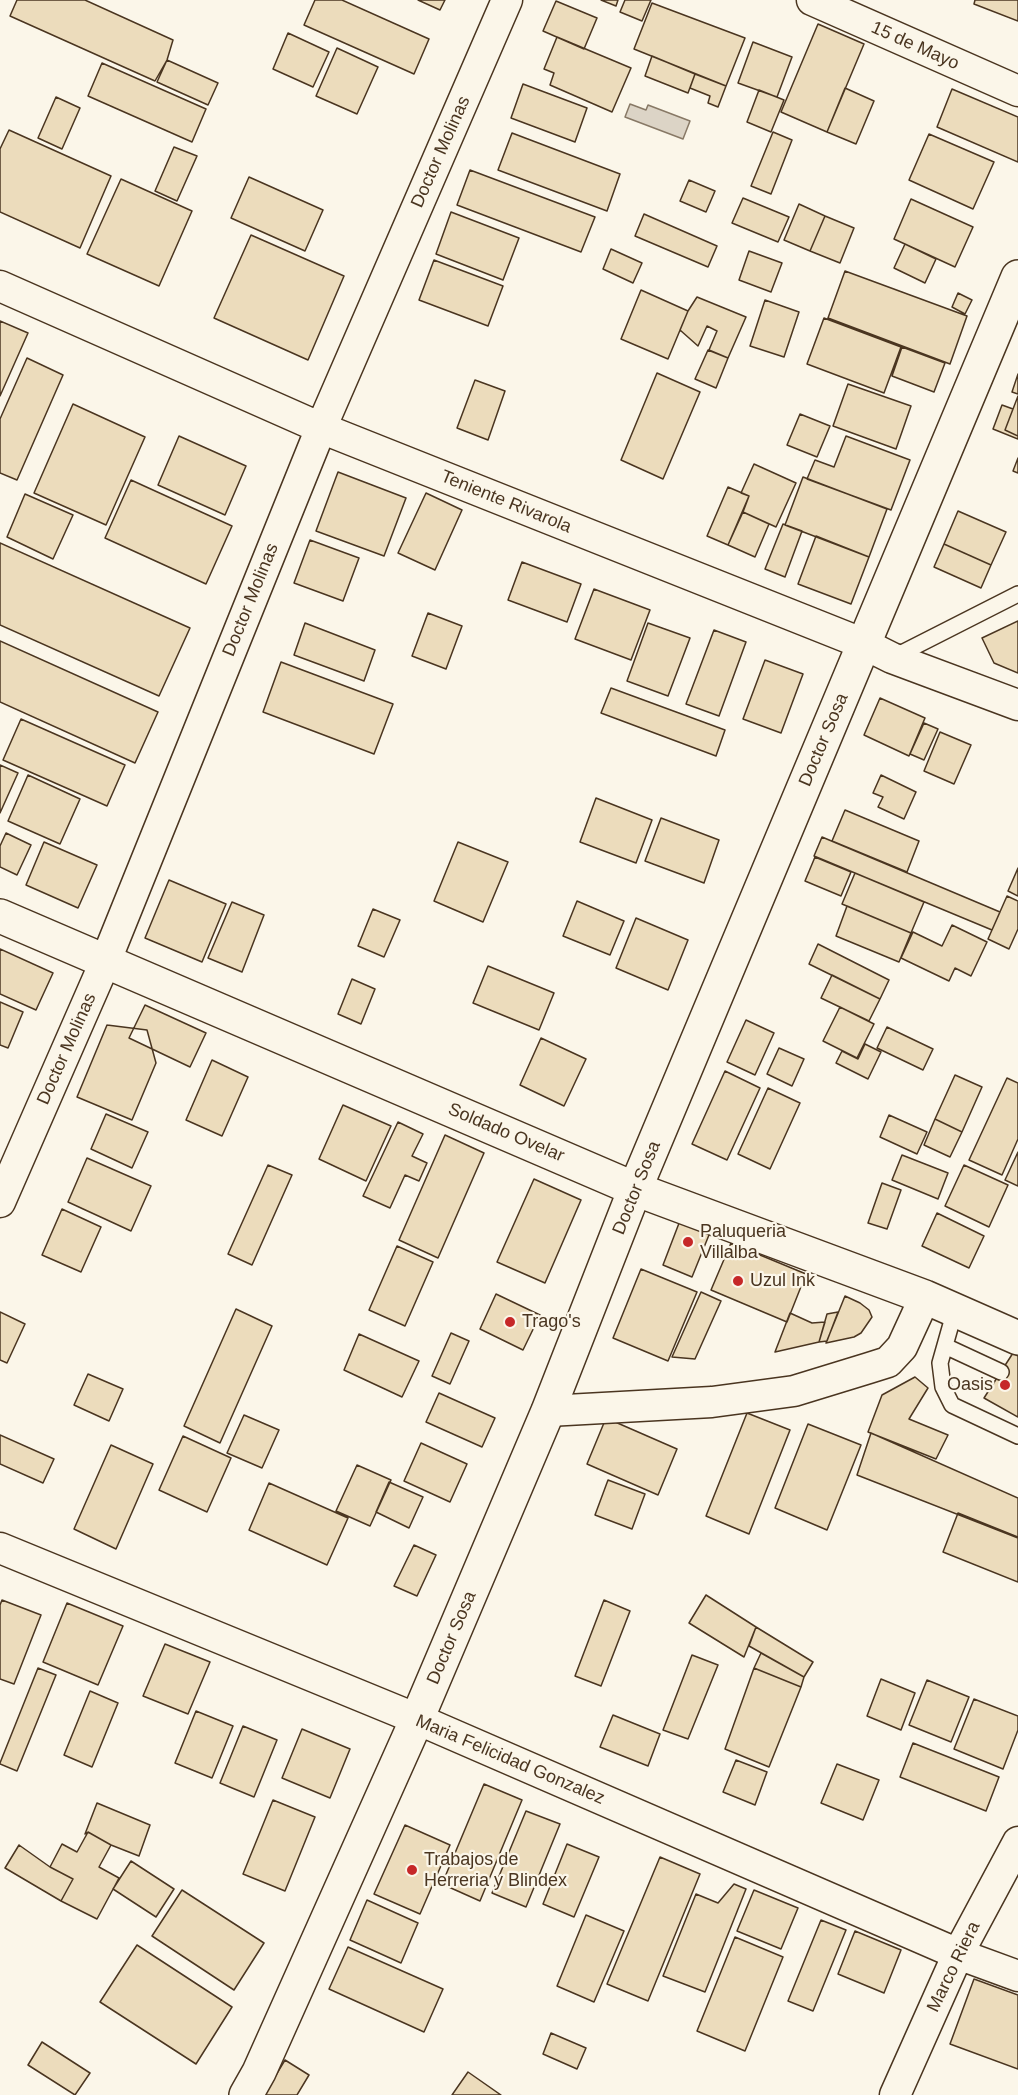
<!DOCTYPE html>
<html>
<head>
<meta charset="utf-8">
<style>
  body { margin:0 }
  canvas { display:block; background:#fbf6e9 }
</style>
</head>
<body>
<canvas width="1018" height="2095"></canvas>
<script>
const context = document.querySelector('canvas').getContext('2d');
context.lineJoin = 'round';
function fillPath(path, color) { context.fillStyle = color; context.fill(path, 'evenodd'); }
const shape = rows => new Path2D(rows.map(r => 'M' + r).join(''));
function strokePath(path, color, width, dash) { context.strokeStyle = color; context.lineWidth = width; context.lineCap = dash ? 'butt' : 'round'; context.setLineDash(dash || []); context.stroke(path); }
function write(font, color, halo, rows, align = 'center') {
  context.font = font + ' Arial,sans-serif'; context.lineWidth = 4.5; context.setLineDash([]); context.textBaseline = 'middle'; context.strokeStyle = halo; context.fillStyle = color; for (const [text, x, y, turn = 0] of rows) {
    context.save(); context.translate(x, y); context.rotate((+turn || 0) * Math.PI / 180); context.textAlign = isNaN(turn) ? turn : align; if (halo) context.strokeText(text, 0, 0); context.fillText(text, 0, 0); context.restore();
  }
}
const water = shape([
  [630,104,646,110,648,105,690,121,683,139,625,117,630,104]
]);
fillPath(water, '#dcd4c6');
strokePath(water, '#887966', 1.5);
const building = shape([
  [17,0,85,0,173,40,167,60,155,81,10,16,17,0],
  [315,0,342,0,429,39,414,74,304,25,315,0],
  [418,0,445,0,440,10,418,0],
  [601,0,618,0,616,6,601,0],
  [625,0,651,0,642,21,620,12,625,0],
  [975,0,1018,0,1018,21,974,4,975,0],
  [556,1,597,18,584,49,543,31,556,1],
  [652,3,745,38,726,86,634,49,652,3],
  [818,24,864,44,827,132,781,112,818,24],
  [288,33,329,52,313,87,273,69,288,33],
  [557,37,631,68,612,112,550,85,554,73,544,69,557,37],
  [753,42,792,57,777,97,738,83,753,42],
  [337,48,378,67,357,114,316,96,337,48],
  [652,56,695,74,688,93,645,76,652,56],
  [167,60,218,83,208,105,157,82,167,60],
  [102,63,206,109,192,142,88,96,102,63],
  [695,74,726,86,718,107,708,103,710,96,690,88,695,74],
  [523,84,587,108,575,142,511,118,523,84],
  [845,88,874,101,856,144,827,132,845,88],
  [952,89,1018,117,1018,162,937,127,952,89],
  [759,90,784,100,771,132,747,122,759,90],
  [56,97,80,108,62,149,38,138,56,97],
  [9,130,111,176,80,248,0,212,0,149,9,130],
  [773,132,792,140,771,194,751,186,773,132],
  [512,133,620,174,607,211,498,170,512,133],
  [929,134,994,162,973,209,909,180,929,134],
  [174,147,197,156,177,201,155,191,174,147],
  [470,170,595,217,581,252,457,205,470,170],
  [249,177,323,210,305,251,231,218,249,177],
  [121,179,192,211,159,286,87,254,121,179],
  [689,180,715,191,706,212,680,201,689,180],
  [743,198,789,217,778,242,732,223,743,198],
  [911,199,973,227,955,267,894,239,911,199],
  [799,204,825,216,810,251,784,240,799,204],
  [451,212,519,238,503,280,436,254,451,212],
  [644,214,717,246,708,267,635,236,644,214],
  [825,216,854,228,840,263,810,251,825,216],
  [251,235,344,276,308,360,214,318,251,235],
  [905,244,936,259,925,283,894,268,905,244],
  [611,249,642,263,633,283,603,269,611,249],
  [749,251,782,263,771,292,739,280,749,251],
  [434,260,503,286,488,326,419,300,434,260],
  [845,271,967,316,950,364,828,318,845,271],
  [641,290,688,311,668,359,621,339,641,290],
  [958,293,972,300,965,314,952,307,958,293],
  [697,297,746,317,728,358,709,350,717,331,707,326,698,346,680,330,688,311,697,297],
  [765,300,799,312,784,357,750,346,765,300],
  [824,318,901,347,884,393,807,364,824,318],
  [0,321,28,333,0,396,0,321],
  [902,347,945,363,934,392,892,376,902,347],
  [708,350,728,358,716,388,695,379,708,350],
  [27,358,63,375,17,480,0,473,0,419,27,358],
  [657,373,700,392,663,479,621,460,657,373],
  [1018,374,1018,394,1012,392,1018,374],
  [475,380,505,391,488,440,457,428,475,380],
  [848,384,911,406,896,449,833,426,848,384],
  [1018,396,1018,436,1005,430,1018,396],
  [73,404,145,437,106,525,34,493,73,404],
  [1002,405,1013,409,1005,430,1018,436,1018,439,993,429,1002,405],
  [800,414,830,426,817,457,787,445,800,414],
  [179,436,246,466,225,515,158,485,179,436],
  [846,436,910,460,891,510,807,479,815,460,834,467,846,436],
  [1018,458,1018,473,1013,471,1018,458],
  [754,464,796,483,776,527,743,512,749,496,741,493,754,464],
  [338,472,406,498,384,556,316,531,338,472],
  [803,477,887,509,869,557,785,525,803,477],
  [131,480,232,526,206,584,105,538,131,480],
  [728,487,749,496,728,545,707,536,728,487],
  [426,493,462,510,435,570,398,553,426,493],
  [25,494,73,515,53,559,7,537,25,494],
  [958,511,1006,532,991,565,944,544,958,511],
  [743,512,769,524,755,557,728,545,743,512],
  [783,524,802,531,785,577,765,569,783,524],
  [816,536,869,557,851,604,798,584,816,536],
  [310,540,359,558,343,601,294,583,310,540],
  [0,543,190,628,159,696,0,625,0,543],
  [944,544,991,565,981,588,934,567,944,544],
  [522,562,581,584,567,622,508,600,522,562],
  [594,589,650,610,631,660,575,639,594,589],
  [428,613,462,626,446,669,412,656,428,613],
  [1018,621,1018,673,994,663,982,638,1018,621],
  [305,623,375,650,364,681,294,655,305,623],
  [648,623,690,638,668,696,627,681,648,623],
  [714,630,746,642,719,716,686,704,714,630],
  [0,641,158,712,135,763,0,702,0,641],
  [765,660,803,674,781,733,743,719,765,660],
  [281,662,393,704,374,754,263,712,281,662],
  [611,688,725,730,716,756,601,713,611,688],
  [880,698,925,718,909,756,864,735,880,698],
  [21,719,125,765,107,806,3,760,21,719],
  [924,723,938,729,924,760,910,754,924,723],
  [940,732,971,745,954,784,924,771,940,732],
  [0,765,18,773,0,813,0,765],
  [28,775,80,799,60,844,8,821,28,775],
  [881,775,916,792,904,819,878,807,883,797,873,793,881,775],
  [596,798,652,820,636,863,580,842,596,798],
  [845,810,919,841,907,872,832,841,845,810],
  [661,818,719,840,704,883,645,861,661,818],
  [6,833,31,845,17,875,0,867,0,846,6,833],
  [822,837,1000,912,992,930,814,856,822,837],
  [44,842,97,865,78,908,26,885,44,842],
  [458,842,508,862,483,922,434,901,458,842],
  [815,857,851,872,841,896,805,881,815,857],
  [1018,868,1018,896,1008,891,1018,868],
  [855,873,924,902,911,933,842,904,855,873],
  [169,880,226,904,202,962,145,938,169,880],
  [1007,896,1018,901,1018,929,1009,949,988,939,1007,896],
  [577,901,624,921,610,955,563,936,577,901],
  [232,902,264,915,242,972,208,958,232,902],
  [847,906,911,933,899,962,836,936,847,906],
  [373,909,400,920,384,957,358,946,373,909],
  [636,918,688,940,668,990,616,968,636,918],
  [952,925,987,942,971,976,955,968,949,981,901,958,913,932,942,946,952,925],
  [818,944,889,980,880,999,809,964,818,944],
  [0,949,53,973,36,1010,0,994,0,949],
  [488,966,554,993,539,1030,473,1003,488,966],
  [832,975,880,999,869,1021,821,998,832,975],
  [352,979,375,989,361,1024,338,1014,352,979],
  [0,1002,23,1012,8,1048,0,1045,0,1002],
  [145,1005,206,1033,190,1067,129,1038,145,1005],
  [840,1007,874,1024,857,1058,823,1041,840,1007],
  [746,1020,774,1033,755,1075,727,1062,746,1020],
  [107,1025,147,1030,156,1063,132,1120,77,1097,107,1025],
  [887,1027,933,1049,923,1070,877,1048,887,1027],
  [541,1038,586,1059,564,1106,520,1085,541,1038],
  [865,1044,881,1052,868,1079,836,1063,842,1051,858,1059,865,1044],
  [779,1048,804,1059,792,1086,767,1074,779,1048],
  [212,1060,248,1077,222,1136,186,1120,212,1060],
  [725,1071,760,1088,727,1160,692,1144,725,1071],
  [955,1075,982,1087,962,1132,935,1119,955,1075],
  [1007,1078,1018,1083,1018,1139,1002,1175,969,1160,1007,1078],
  [768,1088,800,1103,770,1169,738,1154,768,1088],
  [343,1105,391,1126,366,1181,319,1159,343,1105],
  [106,1114,148,1132,132,1168,91,1149,106,1114],
  [889,1115,927,1132,917,1154,880,1137,889,1115],
  [935,1119,962,1132,950,1157,924,1145,935,1119],
  [398,1122,423,1134,412,1156,427,1163,419,1181,405,1175,390,1208,363,1196,398,1122],
  [445,1135,484,1153,438,1258,399,1240,445,1135],
  [1018,1152,1018,1186,1005,1180,1018,1152],
  [902,1155,948,1173,938,1199,892,1180,902,1155],
  [87,1158,151,1186,131,1231,68,1202,87,1158],
  [268,1165,292,1175,252,1265,228,1254,268,1165],
  [964,1165,1008,1185,989,1227,945,1206,964,1165],
  [534,1179,581,1200,545,1283,497,1262,534,1179],
  [882,1183,901,1190,887,1229,868,1223,882,1183],
  [62,1209,101,1227,81,1272,42,1255,62,1209],
  [937,1213,984,1236,969,1268,922,1246,937,1213],
  [681,1218,711,1230,692,1277,663,1265,681,1218],
  [731,1243,806,1274,787,1322,711,1290,731,1243],
  [397,1246,433,1262,405,1326,369,1310,397,1246],
  [641,1269,697,1292,668,1361,613,1338,641,1269],
  [701,1292,721,1301,695,1359,672,1357,701,1292],
  [496,1294,540,1315,523,1350,480,1329,496,1294],
  [845,1296,860,1303,869,1310,872,1317,861,1333,854,1337,826,1343,845,1296],
  [236,1309,272,1326,220,1443,184,1426,236,1309],
  [0,1312,25,1324,7,1363,0,1360,0,1312],
  [838,1312,827,1341,819,1342,827,1314,838,1312],
  [790,1313,812,1323,825,1322,819,1342,775,1352,790,1313],
  [451,1333,469,1341,450,1384,432,1376,451,1333],
  [359,1334,419,1361,402,1397,344,1370,359,1334],
  [1013,1353,1018,1356,1018,1417,984,1398,1013,1353],
  [88,1374,123,1389,109,1421,74,1405,88,1374],
  [915,1377,928,1388,909,1419,948,1435,936,1459,868,1432,882,1395,915,1377],
  [439,1393,495,1418,482,1447,426,1422,439,1393],
  [747,1413,790,1430,749,1534,706,1516,747,1413],
  [244,1415,279,1430,262,1468,227,1453,244,1415],
  [606,1418,677,1449,658,1495,587,1464,606,1418],
  [808,1424,861,1445,827,1530,775,1508,808,1424],
  [871,1433,1018,1498,1018,1538,857,1475,871,1433],
  [0,1435,54,1459,43,1483,0,1464,0,1435],
  [183,1436,231,1458,207,1512,159,1490,183,1436],
  [421,1443,467,1464,450,1502,404,1481,421,1443],
  [111,1445,153,1464,116,1549,74,1529,111,1445],
  [357,1465,391,1480,370,1526,336,1511,357,1465],
  [608,1480,645,1494,632,1529,595,1515,608,1480],
  [389,1482,423,1497,409,1528,376,1512,389,1482],
  [269,1483,348,1518,327,1565,249,1530,269,1483],
  [958,1513,1018,1537,1018,1582,943,1552,958,1513],
  [414,1545,436,1555,417,1596,394,1586,414,1545],
  [706,1595,756,1627,744,1657,689,1623,706,1595],
  [2,1600,41,1615,14,1684,0,1679,0,1605,2,1600],
  [604,1600,630,1611,601,1686,575,1676,604,1600],
  [67,1603,123,1626,98,1685,43,1662,67,1603],
  [756,1627,813,1662,804,1677,749,1646,756,1627],
  [165,1644,210,1662,188,1714,143,1696,165,1644],
  [761,1653,804,1677,801,1687,754,1668,761,1653],
  [692,1655,718,1665,688,1739,663,1730,692,1655],
  [38,1668,56,1675,17,1771,0,1764,0,1763,38,1668],
  [754,1668,801,1687,769,1767,725,1749,754,1668],
  [881,1679,915,1693,901,1730,867,1716,881,1679],
  [927,1680,969,1697,951,1742,909,1725,927,1680],
  [90,1691,118,1703,92,1767,64,1755,90,1691],
  [974,1699,1018,1716,1018,1730,1003,1769,954,1749,974,1699],
  [196,1711,233,1726,212,1778,175,1763,196,1711],
  [613,1715,660,1734,648,1766,600,1747,613,1715],
  [243,1726,277,1740,254,1797,220,1783,243,1726],
  [302,1729,350,1749,330,1798,282,1778,302,1729],
  [913,1743,999,1777,986,1811,900,1777,913,1743],
  [736,1760,767,1772,755,1805,723,1792,736,1760],
  [837,1764,879,1780,863,1820,821,1803,837,1764],
  [484,1784,522,1800,480,1901,442,1884,484,1784],
  [273,1800,315,1817,285,1891,243,1874,273,1800],
  [97,1803,150,1825,139,1856,111,1845,88,1832,85,1834,97,1803],
  [526,1811,560,1824,526,1907,492,1893,526,1811],
  [405,1825,450,1845,420,1914,374,1894,405,1825],
  [88,1832,111,1845,99,1867,119,1878,97,1919,61,1901,73,1879,50,1867,62,1844,77,1852,88,1832],
  [567,1844,599,1857,574,1917,543,1904,567,1844],
  [19,1845,50,1867,73,1879,61,1901,5,1868,19,1845],
  [660,1857,700,1874,648,2001,607,1984,660,1857],
  [131,1861,174,1889,156,1917,113,1889,131,1861],
  [734,1884,746,1889,705,1992,663,1976,696,1894,718,1903,734,1884],
  [182,1890,264,1943,234,1990,152,1936,182,1890],
  [754,1890,798,1908,781,1949,737,1931,754,1890],
  [367,1900,418,1923,401,1963,350,1940,367,1900],
  [586,1915,624,1931,594,2002,557,1986,586,1915],
  [821,1920,846,1930,813,2011,788,2001,821,1920],
  [855,1931,901,1950,884,1993,838,1974,855,1931],
  [735,1937,783,1957,745,2051,697,2031,735,1937],
  [137,1945,232,2007,196,2064,100,2002,137,1945],
  [348,1947,443,1989,424,2032,329,1989,348,1947],
  [974,1979,1018,1995,1018,2069,950,2044,974,1979],
  [551,2033,586,2048,577,2069,543,2054,551,2033],
  [42,2042,90,2073,75,2095,28,2065,42,2042],
  [285,2060,309,2075,297,2095,264,2095,285,2060],
  [468,2072,501,2095,452,2095,468,2072]
]);
fillPath(building, '#ecdcbc');
strokePath(building, '#4a3520', 1.5);
const service = shape([
  [892,658,1018,594],
  [955,1310,940,1363,943,1387,952,1405,1018,1436],
  [945,1346,1001,1372]
]);
const minor = shape([
  [812,0,1018,91],
  [0,286,321,428,864,644,892,658,1018,705],
  [0,1202,106,960,321,428,507,0],
  [548,1411,712,1402,794,1391,869,1368,888,1362,902,1347,925,1297],
  [0,1548,417,1719,958,1954,1018,1976],
  [895,2095,958,1954,1018,1842]
]);
const tertiary = shape([
  [246,2095,259,2072,417,1719,548,1411,635,1189,1018,277]
]);
const secondary = shape([
  [0,916,635,1189,925,1297,1018,1338]
]);
strokePath(service, '#4a3520', 18);
strokePath(minor, '#4a3520', 33);
strokePath(tertiary, '#4a3520', 36);
strokePath(secondary, '#4a3520', 36);
strokePath(service, '#fbf6e9', 15);
strokePath(minor, '#fbf6e9', 30);
strokePath(tertiary, '#fbf6e9', 33);
strokePath(secondary, '#fbf6e9', 33);
for (const [x, y, r, color] of [
  [688,1242,6,"#c62828"],
  [738,1281,6,"#c62828"],
  [510,1322,6,"#c62828"],
  [1005,1385,6,"#c62828"],
  [412,1870,6,"#c62828"]
]) { const dot = new Path2D(); dot.arc(x, y, r, 0, 2 * Math.PI); context.fillStyle = color; context.fill(dot); strokePath(dot, '#fbf6e9', 2); }
write('18px', '#4a3520', '#fbf6e9', [
  ["15 de Mayo",915,46,24],
  ["Doctor Molinas",441,152,-66],
  ["Teniente Rivarola",506,502,22],
  ["Doctor Molinas",251,600,-68],
  ["Doctor Sosa",824,740,-67],
  ["Doctor Molinas",67,1049,-66],
  ["Soldado Ovelar",506,1133,23],
  ["Doctor Sosa",637,1188,-68],
  ["Doctor Sosa",452,1638,-67],
  ["Maria Felicidad Gonzalez",510,1760,23],
  ["Marco Riera",954,1967,-64]
]);
write('18px', '#4a3520', '#fbf6e9', [
  ["Paluqueria",700,1232],
  ["Villalba",700,1253],
  ["Uzul Ink",750,1281],
  ["Trago's",522,1322],
  ["Oasis",993,1385,"right"],
  ["Trabajos de",424,1860],
  ["Herreria y Blindex",424,1881]
], 'left');
</script>
</body>
</html>
